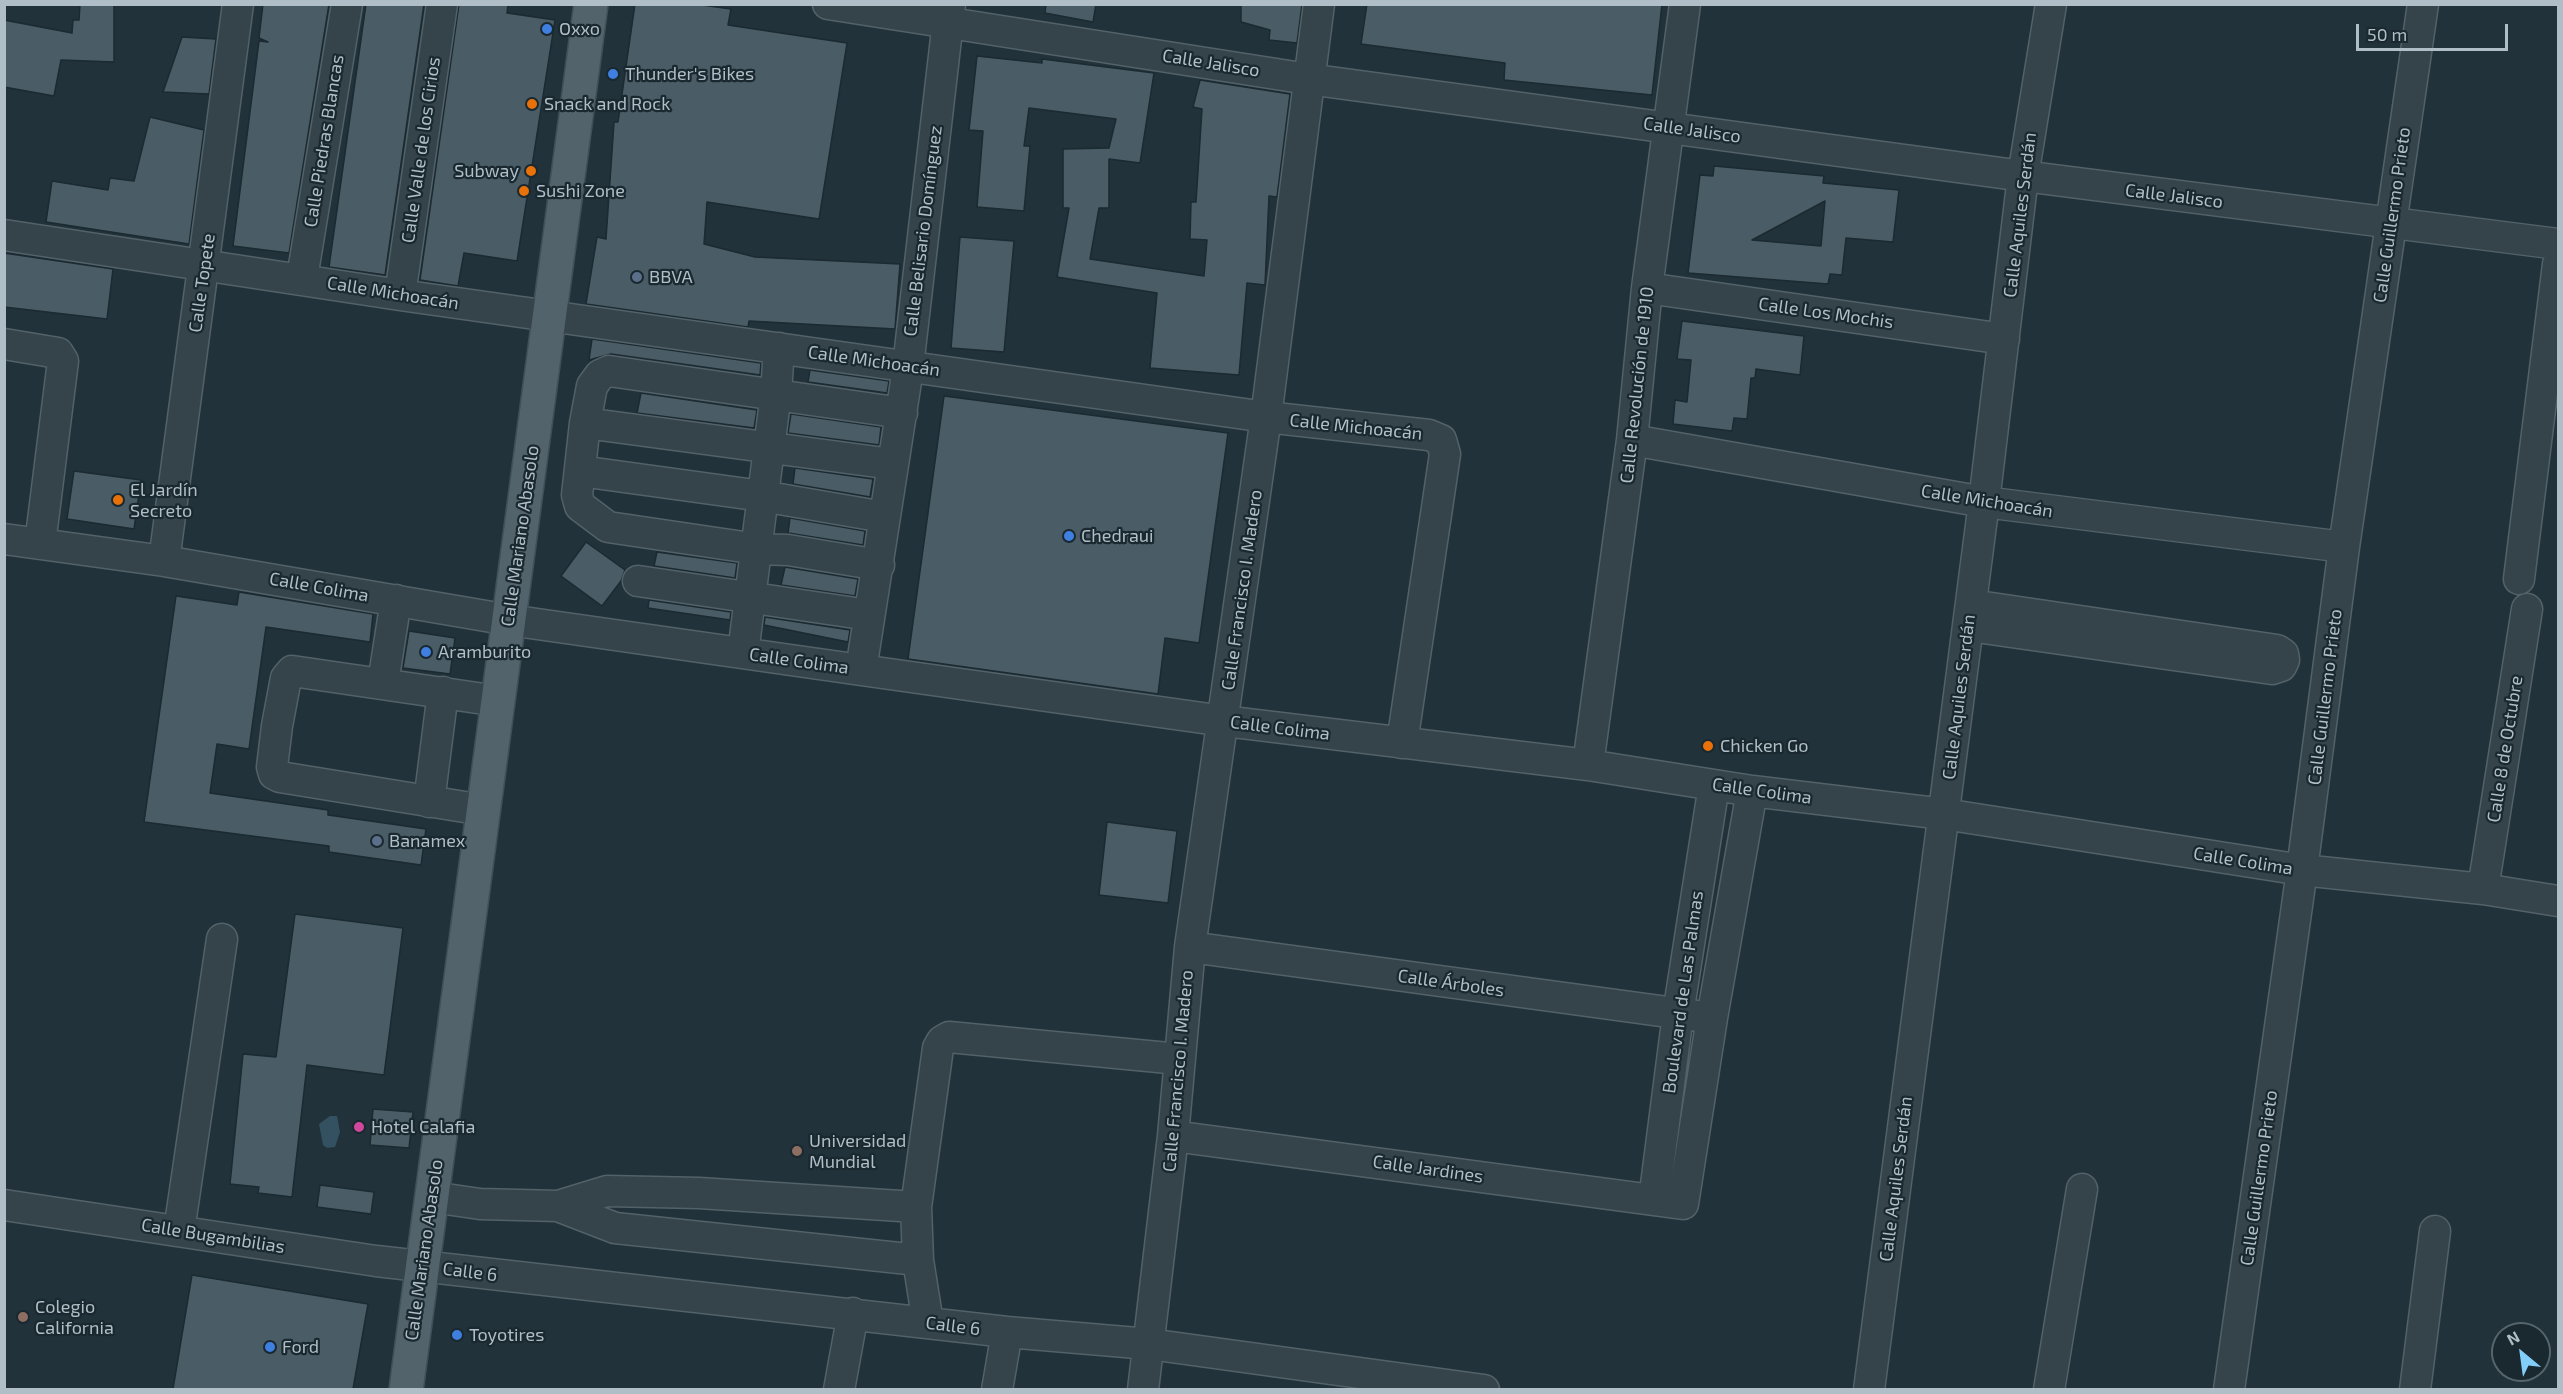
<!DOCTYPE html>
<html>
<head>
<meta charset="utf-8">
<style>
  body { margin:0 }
  #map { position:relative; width:2563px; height:1394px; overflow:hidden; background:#21323a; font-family:"Exo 2",sans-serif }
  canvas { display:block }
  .frame { position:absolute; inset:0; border:6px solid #b0bec7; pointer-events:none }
  .north { position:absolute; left:2491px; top:1322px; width:60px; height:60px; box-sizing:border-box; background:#1a282f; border:2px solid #56646c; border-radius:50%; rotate:331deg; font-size:16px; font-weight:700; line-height:24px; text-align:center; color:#b0bec7 }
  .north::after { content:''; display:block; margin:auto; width:21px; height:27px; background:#83cdf9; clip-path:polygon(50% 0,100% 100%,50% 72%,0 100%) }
  .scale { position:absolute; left:2356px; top:24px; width:152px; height:27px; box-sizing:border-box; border:3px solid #b0bec7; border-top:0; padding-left:8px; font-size:18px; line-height:21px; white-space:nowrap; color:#b0bec7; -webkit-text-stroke:4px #1a282f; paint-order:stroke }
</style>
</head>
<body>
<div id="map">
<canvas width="2563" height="1394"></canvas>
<div class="frame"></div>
<div class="north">N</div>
<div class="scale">50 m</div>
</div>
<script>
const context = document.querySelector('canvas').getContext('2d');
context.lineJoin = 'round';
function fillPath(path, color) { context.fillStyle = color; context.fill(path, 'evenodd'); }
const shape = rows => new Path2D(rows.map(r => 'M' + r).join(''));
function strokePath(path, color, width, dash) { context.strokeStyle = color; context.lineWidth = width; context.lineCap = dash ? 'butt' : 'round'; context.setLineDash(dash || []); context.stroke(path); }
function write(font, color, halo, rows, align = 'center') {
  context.font = font + ' "Exo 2",sans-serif'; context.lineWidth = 4.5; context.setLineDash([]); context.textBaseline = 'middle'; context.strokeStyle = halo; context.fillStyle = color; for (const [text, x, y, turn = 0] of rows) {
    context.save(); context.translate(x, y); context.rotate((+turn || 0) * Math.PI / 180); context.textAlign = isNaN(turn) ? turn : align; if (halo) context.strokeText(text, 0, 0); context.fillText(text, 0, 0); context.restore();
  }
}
fillPath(shape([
  [330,1116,337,1116,340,1132,335,1147,327,1148,323,1145,319,1124]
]), '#335160');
const building = shape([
  [80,4,114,4,114,62,61,60,54,96,4,87,4,20,72,33,73,20,79,20,80,4],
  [263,4,329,4,289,253,233,246,259,41,268,42,259,38,263,4],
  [366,4,424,4,385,275,329,267,366,4],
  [459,4,508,4,507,13,555,20,517,261,464,253,458,286,420,280,459,4],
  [635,4,695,4,731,9,728,25,847,43,819,219,707,202,704,244,755,257,900,264,895,329,749,321,748,327,586,304,597,237,606,239,614,122,618,122,635,4],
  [1046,4,1096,4,1093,22,1045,13,1046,4],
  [1241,4,1302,4,1297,43,1269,40,1270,30,1241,22,1241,4],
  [1367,4,1662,4,1652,95,1504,80,1505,63,1361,44,1367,4],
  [182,37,216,39,209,94,163,92,182,37],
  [977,56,1042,63,1042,59,1154,73,1140,163,1109,159,1109,208,1099,208,1090,259,1204,276,1207,240,1190,239,1191,202,1196,202,1202,109,1193,107,1200,80,1290,94,1277,197,1269,196,1265,285,1247,283,1239,375,1150,368,1157,293,1057,277,1069,208,1063,208,1063,149,1109,148,1116,119,1029,108,1024,146,1030,146,1024,211,977,207,983,131,969,130,977,56],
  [150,117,204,130,189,244,46,222,52,181,108,190,110,178,134,181,150,117],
  [1714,166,1824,176,1823,183,1899,190,1893,242,1846,238,1842,275,1830,274,1828,284,1688,273,1700,175,1713,176,1714,166],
  [1825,201,1821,246,1752,240,1825,201],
  [960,237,1014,241,1004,352,951,348,960,237],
  [4,253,113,269,107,319,4,307,4,253],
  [1682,321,1804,336,1800,375,1756,369,1755,378,1751,378,1747,419,1734,418,1732,431,1673,424,1675,400,1687,402,1691,360,1677,359,1682,321],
  [592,339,761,363,760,375,611,354,589,360,592,339],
  [810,370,889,381,887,393,808,382,810,370],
  [641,393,757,410,754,428,637,413,641,393],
  [944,396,1228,433,1199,643,1165,638,1158,694,908,659,944,396],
  [791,414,881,427,879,445,788,433,791,414],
  [795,468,873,479,870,497,793,484,795,468],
  [74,471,141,480,134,529,67,519,74,471],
  [790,518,865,531,863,545,788,533,790,518],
  [586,542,625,570,621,581,602,606,561,576,586,542],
  [657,552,737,563,735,578,654,566,657,552],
  [785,567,858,579,855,596,781,585,785,567],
  [239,592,373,614,370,642,266,627,249,749,217,744,210,793,328,810,328,815,426,829,421,865,329,852,329,846,144,822,176,596,237,605,239,592],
  [649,600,731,612,730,620,648,608,649,600],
  [765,617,850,630,848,642,764,625,765,617],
  [409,631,455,638,450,674,403,668,409,631],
  [1107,822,1177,831,1168,903,1099,895,1107,822],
  [295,914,403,928,384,1075,307,1065,292,1197,258,1193,259,1187,230,1184,243,1054,276,1057,295,914],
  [373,1109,413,1112,409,1148,370,1145,373,1109],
  [320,1185,374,1192,371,1214,317,1207,320,1185],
  [192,1275,368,1304,353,1389,173,1389,192,1275]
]);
fillPath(building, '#4a5c66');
strokePath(building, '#1c2a31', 1.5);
const minor = shape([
  [828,4,1308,79,2023,176,2558,244],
  [4,235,400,295,1266,417,1429,435,1441,440,1445,454,1402,743],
  [302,278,347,4],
  [1647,288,2004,339],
  [400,295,442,4],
  [4,344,58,353,63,361,40,544],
  [585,423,892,464],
  [1632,440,1984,502,2344,547],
  [580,471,762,496,884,517],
  [4,539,164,561,509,620,861,670,1224,721,1588,765,1752,791,1944,814,2302,870,2483,889,2558,901],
  [164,561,238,4],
  [879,565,788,550,757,549,608,527,580,506,577,495,585,423,592,386,600,375,609,371,902,413],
  [2519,579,2558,264],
  [638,581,869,615],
  [1969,626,2272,669,2281,666,2284,660,2283,654,2277,650,1971,605],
  [743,653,776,393,779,348],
  [861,670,907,375,950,4],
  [383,683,396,600],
  [1588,765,1632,440,1647,288,1685,4],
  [429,802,443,692],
  [483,810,280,777,274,774,272,767,277,726,286,678,292,671,498,701],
  [2483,889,2527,609],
  [1190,947,1712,1018],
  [1173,1136,1683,1204,1712,1018,1752,791],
  [432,1197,480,1204,558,1206,615,1228,918,1260,928,1323],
  [1654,1200,1678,1014,1714,785],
  [4,1205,376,1261,1007,1332,1149,1344,1484,1390],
  [558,1206,607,1191,699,1193,916,1207],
  [179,1231,222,939],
  [918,1260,916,1207,938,1048,942,1041,949,1037,1179,1059],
  [839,1390,853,1313],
  [997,1390,1007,1332],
  [1143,1390,1173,1136,1190,947,1266,417,1319,4],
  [1869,1390,1984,502,2023,176,2051,4],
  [2049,1390,2082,1189],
  [2229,1390,2302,870,2344,547,2423,4],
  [2415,1390,2435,1231]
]);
const major = shape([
  [406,1390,591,4]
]);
strokePath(minor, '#536168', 33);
strokePath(major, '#414f57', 36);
strokePath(minor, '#35434b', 30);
strokePath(major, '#53636b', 33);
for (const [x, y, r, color] of [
  [547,29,6,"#3f7fe0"],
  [613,74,6,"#3f7fe0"],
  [532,104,6,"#e8710a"],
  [531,171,6,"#e8710a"],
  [524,191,6,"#e8710a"],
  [637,277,6,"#5c6f8a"],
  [118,500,6,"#e8710a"],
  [1069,536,6,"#3f7fe0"],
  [426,652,6,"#3f7fe0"],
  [1708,746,6,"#e8710a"],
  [377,841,6,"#5c6f8a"],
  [359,1127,6,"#d1479c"],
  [797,1151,6,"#8d6e63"],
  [23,1317,6,"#8d6e63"],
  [457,1335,6,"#3f7fe0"],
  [270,1347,6,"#3f7fe0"]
]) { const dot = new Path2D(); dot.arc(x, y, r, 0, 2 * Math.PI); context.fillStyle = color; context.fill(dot); strokePath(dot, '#1a282f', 2); }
write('18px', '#b0bec7', '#1a282f', [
  ["Oxxo",559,29],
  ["Thunder's Bikes",625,74],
  ["Snack and Rock",544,104],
  ["Subway",519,171,"right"],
  ["Sushi Zone",536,191],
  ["BBVA",649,277],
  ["El Jardín",130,490],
  ["Secreto",130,511],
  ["Chedraui",1081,536],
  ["Aramburito",438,652],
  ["Chicken Go",1720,746],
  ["Banamex",389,841],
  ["Hotel Calafia",371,1127],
  ["Universidad",809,1141],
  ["Mundial",809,1162],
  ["Colegio",35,1307],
  ["California",35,1328],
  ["Toyotires",469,1335],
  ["Ford",282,1347]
], 'left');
write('18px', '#b0bec7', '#1a282f', [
  ["Calle Jalisco",1211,63,9],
  ["Calle Jalisco",1692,130,8],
  ["Calle Piedras Blancas",324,141,-81],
  ["Calle Valle de los Cirios",421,150,-82],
  ["Calle Jalisco",2174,196,7],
  ["Calle Aquiles Serdán",2020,215,-83],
  ["Calle Guillermo Prieto",2392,215,-82],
  ["Calle Belisario Domínguez",923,231,-83],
  ["Calle Topete",202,283,-82],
  ["Calle Michoacán",393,293,9],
  ["Calle Los Mochis",1826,313,8],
  ["Calle Michoacán",874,361,8],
  ["Calle Revolución de 1910",1637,385,-84],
  ["Calle Michoacán",1356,427,6],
  ["Calle Michoacán",1987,501,9],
  ["Calle Mariano Abasolo",520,536,-82],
  ["Calle Colima",319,587,10],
  ["Calle Francisco I. Madero",1242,590,-82],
  ["Calle Colima",799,661,8],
  ["Calle Aquiles Serdán",1959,697,-83],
  ["Calle Guillermo Prieto",2325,697,-83],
  ["Calle Colima",1280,728,7],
  ["Calle 8 de Octubre",2505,749,-81],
  ["Calle Colima",1762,791,8],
  ["Calle Colima",2243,861,9],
  ["Calle Árboles",1451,983,8],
  ["Boulevard de Las Palmas",1683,992,-82],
  ["Calle Francisco I. Madero",1178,1071,-85],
  ["Calle Jardines",1428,1169,8],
  ["Calle Guillermo Prieto",2259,1178,-82],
  ["Calle Aquiles Serdán",1896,1179,-83],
  ["Calle Bugambilias",213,1236,9],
  ["Calle Mariano Abasolo",424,1250,-82],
  ["Calle 6",470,1272,7],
  ["Calle 6",953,1326,7]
]);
</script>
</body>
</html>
